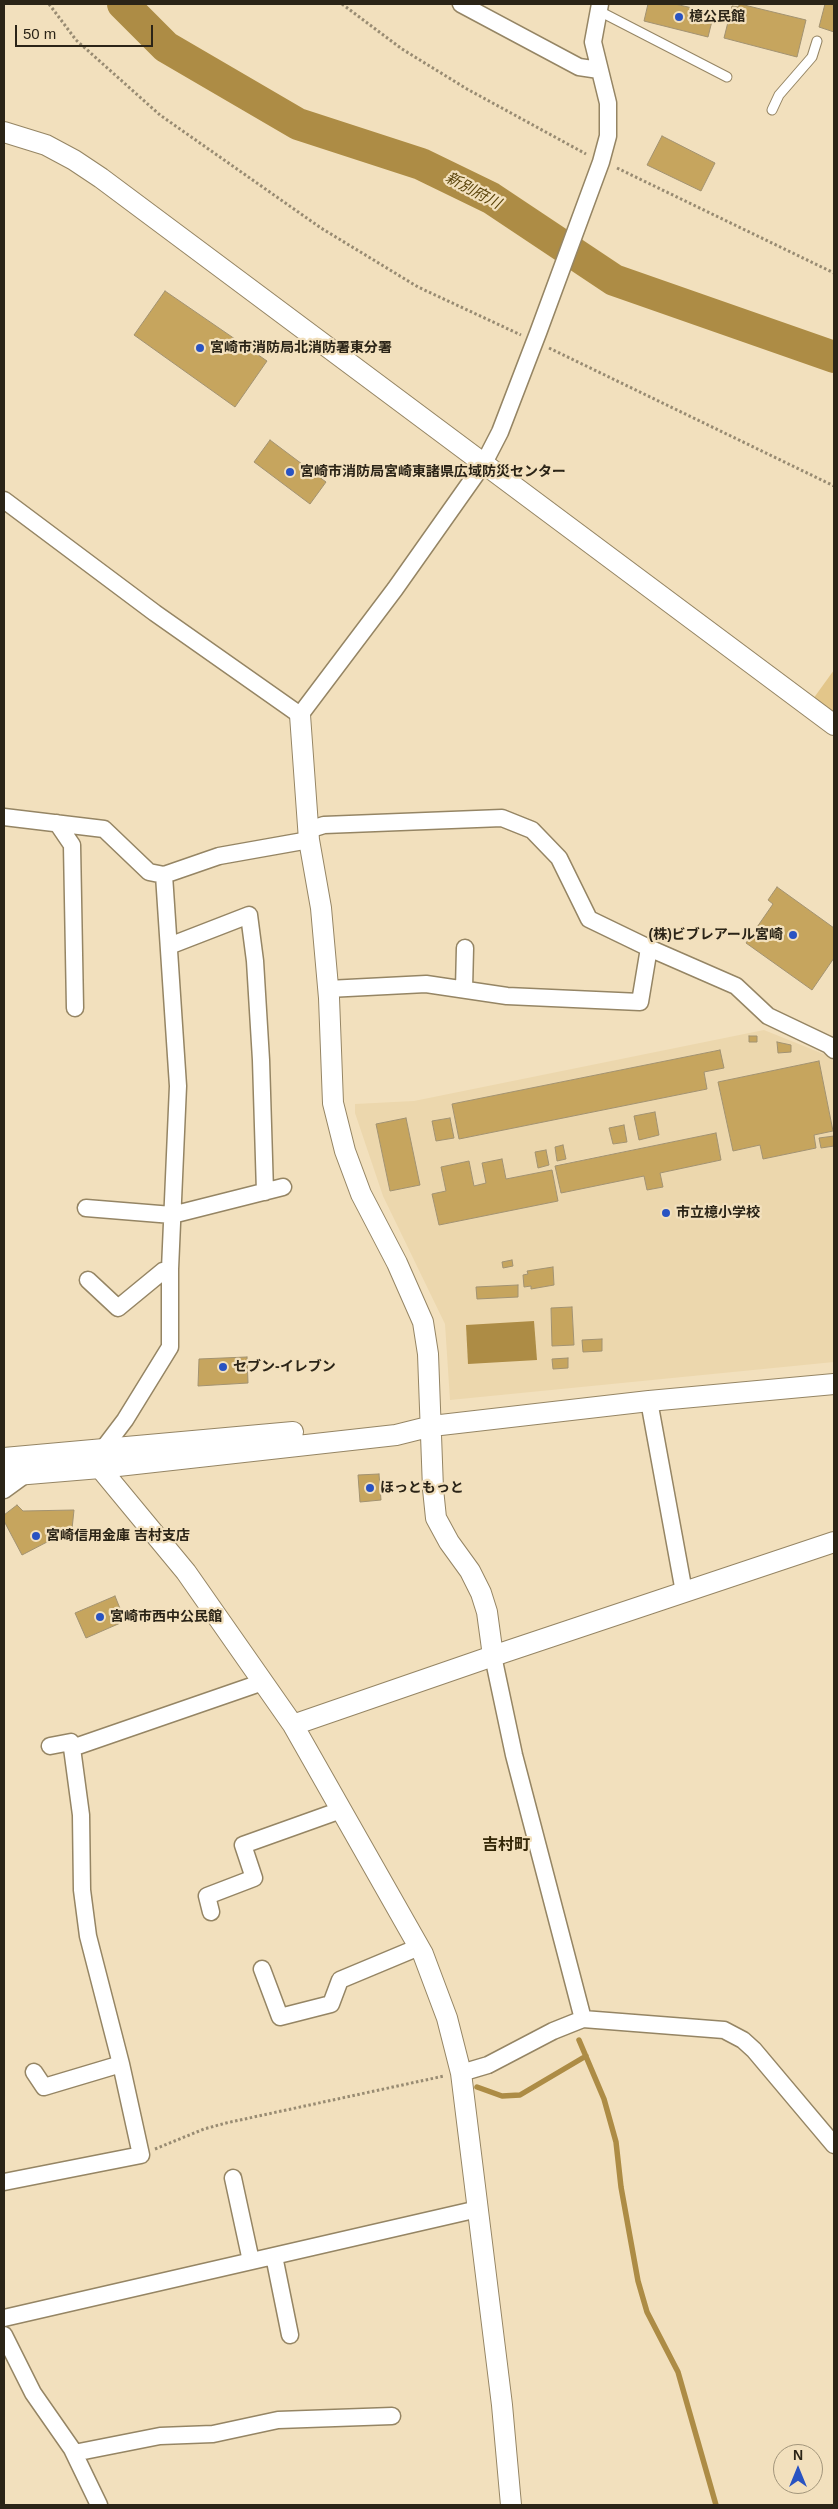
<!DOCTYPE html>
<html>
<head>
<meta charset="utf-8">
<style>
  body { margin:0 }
  #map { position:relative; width:838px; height:2509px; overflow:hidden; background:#f2e0bd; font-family:Helvetica,sans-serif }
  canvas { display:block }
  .frame { position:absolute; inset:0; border:5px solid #2b2417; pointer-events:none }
  .north { position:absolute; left:773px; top:2444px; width:50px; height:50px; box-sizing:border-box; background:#f2e0bd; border:1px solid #a2957b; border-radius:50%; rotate:0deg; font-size:14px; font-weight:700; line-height:20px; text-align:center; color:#2b2417 }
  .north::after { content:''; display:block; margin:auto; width:18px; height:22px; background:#2953c2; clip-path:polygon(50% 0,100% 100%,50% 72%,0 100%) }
  .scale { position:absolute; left:15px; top:25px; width:138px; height:22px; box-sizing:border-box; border:2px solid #2b2417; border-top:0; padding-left:6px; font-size:15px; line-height:18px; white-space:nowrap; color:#2b2417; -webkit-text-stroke:4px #f2e0bd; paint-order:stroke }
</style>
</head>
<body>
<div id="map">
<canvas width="838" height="2509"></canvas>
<div class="frame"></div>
<div class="north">N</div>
<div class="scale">50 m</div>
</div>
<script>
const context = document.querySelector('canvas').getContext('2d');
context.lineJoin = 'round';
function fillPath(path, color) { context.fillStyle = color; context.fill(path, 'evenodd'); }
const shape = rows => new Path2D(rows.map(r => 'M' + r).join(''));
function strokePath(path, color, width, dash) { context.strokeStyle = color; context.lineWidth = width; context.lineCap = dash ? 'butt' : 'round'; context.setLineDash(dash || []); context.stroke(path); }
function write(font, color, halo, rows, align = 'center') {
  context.font = font + ' Helvetica,"Noto Sans JP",sans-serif'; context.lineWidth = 4.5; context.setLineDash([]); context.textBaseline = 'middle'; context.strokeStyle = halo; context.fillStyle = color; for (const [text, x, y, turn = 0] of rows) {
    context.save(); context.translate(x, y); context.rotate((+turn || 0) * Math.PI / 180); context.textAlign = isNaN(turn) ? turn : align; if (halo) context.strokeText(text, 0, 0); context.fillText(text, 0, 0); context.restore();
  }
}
fillPath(shape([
  [764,1030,831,1057,834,1064,834,1136,819,1138,821,1148,834,1146,834,1362,450,1400,445,1324,383,1196,355,1113,355,1104,414,1101],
  [777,1042,791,1045,791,1051,778,1053],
  [719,1050,723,1068,704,1072,707,1089,459,1139,452,1104],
  [819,1061,833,1131,814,1135,816,1148,763,1159,760,1145,733,1151,718,1082],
  [655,1112,659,1135,639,1139],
  [406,1118,419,1185,390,1191,376,1124],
  [450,1118,454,1138,436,1141,432,1122],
  [623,1125,627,1142,613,1144,609,1128],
  [716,1133,721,1160,660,1173,663,1187,647,1190,644,1176,560,1193,555,1165],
  [563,1146,566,1159,557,1161,555,1147],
  [546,1150,549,1165,538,1168,535,1153],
  [502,1159,506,1179,552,1170,558,1201,439,1225,432,1194,446,1191,442,1167,469,1161,474,1186,486,1183,482,1163],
  [553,1267,554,1285,531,1289,531,1286,524,1287,523,1275,528,1274,528,1271],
  [517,1285,518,1297,477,1298,476,1287],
  [572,1307,574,1345,552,1346,551,1308],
  [602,1339,602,1351,583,1351,583,1340],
  [552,1359,568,1359,568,1368,553,1369]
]), '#ecd7ad');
fillPath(shape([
  [834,670,834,714,813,699]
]), '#e3c68a');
fillPath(shape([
  [534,1321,537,1360,468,1364,466,1325]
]), '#ad8c45');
strokePath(shape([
  [579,2040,604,2099,616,2142,621,2187,638,2281,647,2312,678,2372,716,2505],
  [477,2087,502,2096,520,2095,586,2056]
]), '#ad8c45', 5.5);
strokePath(shape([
  [123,4,166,47,298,124,421,164,491,198,614,280,834,357]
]), '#ad8c45', 32);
const building = shape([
  [648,4,675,4,714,13,708,37,644,21,648,4],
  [740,4,806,20,797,57,724,38,732,6,738,7,740,4],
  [825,4,834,4,834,32,819,27,825,4],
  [662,136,715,163,701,191,647,165,662,136],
  [165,291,267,361,235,407,134,335,165,291],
  [270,440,326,482,310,504,254,462,270,440],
  [777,887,834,928,834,958,812,990,746,943,773,904,768,900,777,887],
  [749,1036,757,1036,757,1042,749,1042,749,1036],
  [777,1042,791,1045,791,1052,778,1053,777,1042],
  [720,1050,724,1068,704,1072,707,1089,459,1139,452,1104,720,1050],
  [819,1061,833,1131,814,1135,816,1148,763,1159,760,1145,733,1151,718,1082,819,1061],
  [655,1112,659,1135,639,1140,634,1116,655,1112],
  [406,1118,420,1185,390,1191,376,1124,406,1118],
  [450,1118,454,1138,436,1141,432,1121,450,1118],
  [624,1125,627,1142,613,1144,609,1128,624,1125],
  [716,1133,721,1160,660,1173,663,1187,647,1190,644,1176,561,1193,555,1166,716,1133],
  [834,1136,834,1146,821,1148,819,1138,834,1136],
  [563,1145,566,1159,557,1161,555,1147,563,1145],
  [546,1150,549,1165,538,1168,535,1152,546,1150],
  [502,1159,506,1179,552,1170,558,1201,439,1225,432,1194,446,1191,441,1167,469,1161,474,1186,486,1183,482,1163,502,1159],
  [512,1260,513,1266,503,1268,502,1262,512,1260],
  [553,1267,554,1285,531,1289,531,1286,524,1287,523,1275,528,1274,527,1271,553,1267],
  [518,1285,518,1297,477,1299,476,1287,518,1285],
  [572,1307,574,1345,552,1346,551,1308,572,1307],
  [602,1339,602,1351,583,1352,582,1340,602,1339],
  [247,1357,248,1383,198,1386,199,1359,247,1357],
  [568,1358,568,1368,553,1369,552,1359,568,1358],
  [379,1474,381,1500,360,1502,358,1475,379,1474],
  [17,1505,23,1511,74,1510,72,1529,22,1555,4,1521,4,1515,17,1505],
  [115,1596,125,1621,86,1638,75,1613,115,1596]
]);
fillPath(building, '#c6a55e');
strokePath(building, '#a29271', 1);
const service = shape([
  [599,11,727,77],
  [772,110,779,95,812,57,817,41]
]);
const minor = shape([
  [461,4,579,67,599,70],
  [4,500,155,613,300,715,395,589,484,463,500,432,538,333,601,162,608,136,608,103,593,42,600,4],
  [4,817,104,829,149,872,164,875,219,856,309,840],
  [57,823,72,845,75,1008],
  [308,830,324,825,502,818,532,830,559,858,589,919,649,948,736,986,768,1016,829,1045,834,1050],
  [169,946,249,915,255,961,261,1060,265,1192],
  [328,989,426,984,507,996,640,1002,649,948],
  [464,989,465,948],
  [86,1208,172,1215,283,1187],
  [88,1280,118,1308,163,1271,170,1269],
  [649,1401,684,1592],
  [103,1449,125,1420,170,1347,170,1269,178,1086,164,875],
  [4,1490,26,1474],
  [493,1656,514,1755,583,2019],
  [50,1746,71,1742,72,1748],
  [211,1912,207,1896,254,1878,243,1845,341,1810],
  [262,1969,280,2017,331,2004,340,1980,419,1947],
  [34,2072,44,2087,121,2064],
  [461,2073,488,2065,553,2031,583,2019,724,2030,743,2040,754,2050,834,2145],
  [233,2178,251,2261],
  [4,2182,141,2155,121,2064,88,1936,82,1890,81,1815,72,1748,263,1682],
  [274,2256,290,2335],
  [4,2318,478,2209],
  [4,2335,33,2393,72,2449,99,2505],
  [74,2453,160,2436,213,2434,278,2420,392,2416]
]);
const tertiary = shape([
  [4,132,46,145,74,160,101,178,834,725],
  [300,715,309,840,321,908,329,998,333,1103,345,1151,361,1194,397,1263,423,1322,428,1354,433,1489,436,1518,449,1542,470,1571,481,1593,487,1612,493,1656],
  [103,1449,100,1468,186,1572,293,1725,423,1954,447,2018,461,2073,502,2405,511,2505],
  [4,1458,293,1432],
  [4,1476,100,1468,396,1435,432,1426,649,1401,834,1384],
  [293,1725,493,1656,834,1542]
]);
strokePath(service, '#958564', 11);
strokePath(minor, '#958564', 19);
strokePath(tertiary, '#958564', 22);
strokePath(shape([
  [49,4,76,40,160,115,321,228,418,287,521,335],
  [342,4,402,49,467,89,586,154],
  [617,168,834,273],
  [549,348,834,486],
  [155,2149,204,2129,226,2123,444,2076]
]), '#988b72', 3, [2.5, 2.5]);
strokePath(service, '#fff', 9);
strokePath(minor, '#fff', 16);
strokePath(tertiary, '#fff', 20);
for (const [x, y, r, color] of [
  [679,17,5,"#2953c2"],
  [200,348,5,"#2953c2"],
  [290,472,5,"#2953c2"],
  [793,935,5,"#2953c2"],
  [666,1213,5,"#2953c2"],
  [223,1367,5,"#2953c2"],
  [370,1488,5,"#2953c2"],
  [36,1536,5,"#2953c2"],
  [100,1617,5,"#2953c2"]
]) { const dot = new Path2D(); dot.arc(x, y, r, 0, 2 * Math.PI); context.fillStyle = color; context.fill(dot); strokePath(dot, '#f2e0bd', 2); }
write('bold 14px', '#2b2417', '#f2e0bd', [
  ["檍公民館",689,17],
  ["宮崎市消防局北消防署東分署",210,348],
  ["宮崎市消防局宮崎東諸県広域防災センター",300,472],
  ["(株)ビブレアール宮崎",783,935,"right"],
  ["市立檍小学校",676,1213],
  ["セブン-イレブン",233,1367],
  ["ほっともっと",380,1488],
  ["宮崎信用金庫 吉村支店",46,1536],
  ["宮崎市西中公民館",110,1617]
], 'left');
write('italic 15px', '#594208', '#f2e0bd', [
  ["新別府川",473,191,28]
]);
write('bold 16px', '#342707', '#f2e0bd', [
  ["吉村町",506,1846]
]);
</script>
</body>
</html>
